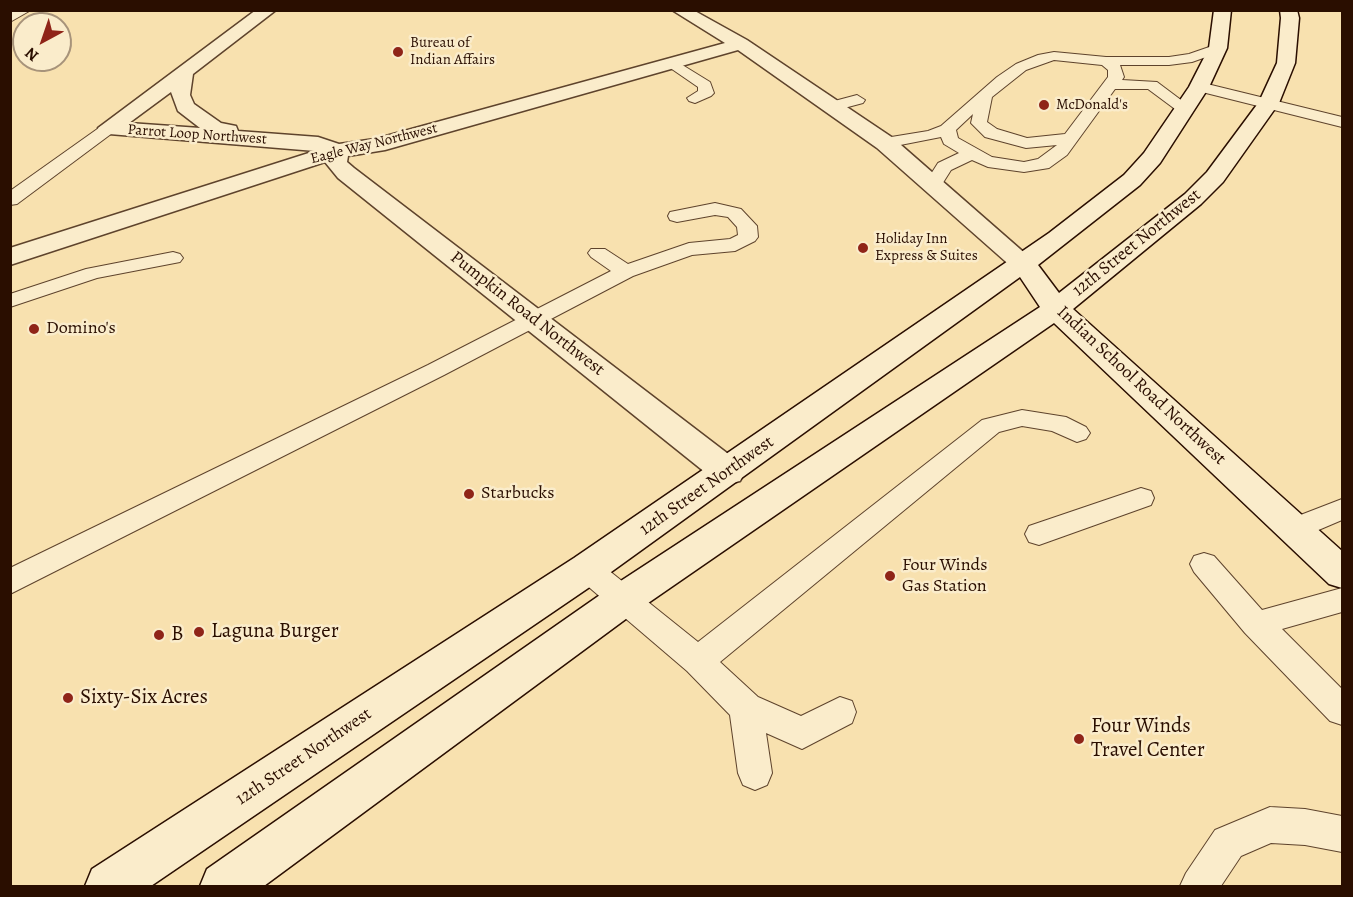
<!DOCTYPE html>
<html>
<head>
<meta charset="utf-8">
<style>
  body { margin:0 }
  #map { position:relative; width:1353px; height:897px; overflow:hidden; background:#f8e1af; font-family:Alegreya,serif }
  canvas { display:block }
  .frame { position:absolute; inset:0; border:12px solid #2a0e00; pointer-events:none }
  .north { position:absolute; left:12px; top:12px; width:60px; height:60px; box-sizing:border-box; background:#faeccb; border:2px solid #a7937a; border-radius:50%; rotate:220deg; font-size:16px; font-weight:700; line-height:24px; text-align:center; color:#2a0e00 }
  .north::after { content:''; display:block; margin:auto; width:21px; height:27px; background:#8f2418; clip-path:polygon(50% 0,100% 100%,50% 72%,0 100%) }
</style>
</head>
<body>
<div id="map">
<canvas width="1353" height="897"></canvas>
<div class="frame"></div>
<div class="north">N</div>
</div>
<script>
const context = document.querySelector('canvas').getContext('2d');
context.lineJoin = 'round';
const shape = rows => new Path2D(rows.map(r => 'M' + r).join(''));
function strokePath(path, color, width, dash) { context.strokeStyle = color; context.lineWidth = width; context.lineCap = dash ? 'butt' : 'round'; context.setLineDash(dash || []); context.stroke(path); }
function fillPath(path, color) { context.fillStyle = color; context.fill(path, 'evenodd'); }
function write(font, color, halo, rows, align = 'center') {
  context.font = font + ' Alegreya,serif'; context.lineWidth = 5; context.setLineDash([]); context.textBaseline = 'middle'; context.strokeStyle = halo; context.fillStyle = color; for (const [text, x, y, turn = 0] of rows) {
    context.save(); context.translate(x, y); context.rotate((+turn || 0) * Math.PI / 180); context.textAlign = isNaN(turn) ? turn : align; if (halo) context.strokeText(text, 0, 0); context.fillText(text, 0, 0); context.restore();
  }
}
const service = shape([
  [14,10,31,10,10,22,10,12,14,10],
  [1218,44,1223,45,1225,48,1223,51,1192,62,1169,65,1120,65,1124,77,1122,80,1157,82,1193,109,1191,112,1179,112,1148,89,1115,89,1067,155,1049,168,1024,172,988,167,972,160,951,170,939,189,933,190,927,189,924,185,938,163,959,153,944,144,941,137,885,148,879,147,877,143,879,139,928,131,941,126,997,77,1016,64,1038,55,1054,52,1106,57,1169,57,1189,54,1218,44],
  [1054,60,1102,65,1108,70,1108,77,1065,134,1027,138,997,129,987,122,992,97,1026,70,1054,60],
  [973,114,971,123,985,137,1026,148,1057,145,1038,159,1024,162,992,157,958,138,956,130,973,114],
  [671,58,710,82,714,93,711,96,695,103,689,101,687,98,698,91,698,87,666,65,664,62,671,58],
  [1199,82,1342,117,1342,127,1194,90,1191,87,1194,84,1199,82],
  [857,95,865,100,863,103,833,111,825,106,827,103,857,95],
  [109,123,115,125,117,128,115,131,17,204,10,205,10,191,103,125,109,123],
  [715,203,741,209,757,226,758,237,755,241,735,251,692,255,633,276,444,375,10,594,10,568,428,365,611,271,591,257,588,253,591,249,605,249,628,264,689,243,730,239,738,235,737,227,728,217,715,215,677,222,670,220,668,216,670,212,715,203],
  [173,252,180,254,183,258,180,262,97,278,10,307,10,294,86,269,173,252],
  [1022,410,1066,417,1086,427,1090,433,1086,439,1077,442,1052,431,1022,426,999,432,720,662,758,697,801,716,840,697,852,701,856,712,852,723,802,749,766,733,772,773,767,785,755,790,743,785,738,773,730,715,687,671,577,577,573,569,577,561,587,557,597,561,698,642,982,420,1022,410],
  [1141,488,1151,491,1154,498,1151,505,1039,545,1029,542,1025,534,1029,526,1141,488],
  [1342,499,1342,520,1295,540,1285,537,1281,529,1285,521,1342,499],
  [1204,553,1214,556,1262,610,1342,588,1342,612,1282,629,1342,689,1342,725,1330,721,1245,633,1194,572,1190,564,1194,556,1204,553],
  [1270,807,1305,809,1342,816,1342,852,1305,845,1271,843,1241,856,1221,886,1180,886,1186,873,1215,830,1270,807]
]);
const minor = shape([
  [256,10,276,10,193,74,190,95,194,104,221,123,236,126,238,131,318,137,339,144,375,139,725,43,672,10,693,10,747,40,893,138,1036,263,1032,269,1023,271,1014,269,877,148,738,50,385,150,348,156,347,162,354,168,740,463,745,472,740,481,728,484,716,481,338,178,325,162,10,265,10,248,315,151,109,134,101,133,98,128,256,10],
  [171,92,178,111,200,128,129,123,171,92]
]);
const secondary = shape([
  [1214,10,1231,10,1227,48,1209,87,1160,163,1140,185,1038,265,1059,293,1185,194,1207,172,1259,102,1277,63,1281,18,1280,10,1297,10,1299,18,1295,63,1279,103,1223,182,1201,204,1073,309,1342,551,1342,588,1329,584,1054,323,638,610,264,886,200,886,207,869,610,588,1040,307,1020,277,600,580,151,886,85,886,92,869,574,558,1049,233,1124,175,1144,153,1189,87,1209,48,1214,10]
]);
strokePath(service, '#5e432c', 2);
strokePath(minor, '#5e432c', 3);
strokePath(secondary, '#2a0e00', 3);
fillPath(service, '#faeccb');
fillPath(minor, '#faeccb');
fillPath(secondary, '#faeccb');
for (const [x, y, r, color] of [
  [398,52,6,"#8f2418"],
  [1044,105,6,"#8f2418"],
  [863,248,6,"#8f2418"],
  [34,329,6,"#8f2418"],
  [469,494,6,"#8f2418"],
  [890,576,6,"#8f2418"],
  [199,632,6,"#8f2418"],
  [159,635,6,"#8f2418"],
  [68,698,6,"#8f2418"],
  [1079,739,6,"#8f2418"]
]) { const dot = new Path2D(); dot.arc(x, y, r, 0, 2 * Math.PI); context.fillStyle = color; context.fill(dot); strokePath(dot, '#faeccb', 2); }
write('15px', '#2a0e00', '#faeccb', [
  ["Bureau of",410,43],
  ["Indian Affairs",410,60],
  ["McDonald's",1056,105],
  ["Holiday Inn",875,239],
  ["Express & Suites",875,256]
], 'left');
write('15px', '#2a0e00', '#faeccb', [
  ["Parrot Loop Northwest",197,135,4],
  ["Eagle Way Northwest",374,144,-14]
]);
write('18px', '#2a0e00', '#faeccb', [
  ["12th Street Northwest",1137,243,-39],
  ["Pumpkin Road Northwest",527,314,38],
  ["Indian School Road Northwest",1141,386,43],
  ["12th Street Northwest",707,486,-35],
  ["12th Street Northwest",304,757,-34]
]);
write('18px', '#2a0e00', '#faeccb', [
  ["Domino's",46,329],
  ["Starbucks",481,494],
  ["Four Winds",902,566],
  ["Gas Station",902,587]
], 'left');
write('21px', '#2a0e00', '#faeccb', [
  ["Laguna Burger",211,632],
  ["B",171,635],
  ["Sixty-Six Acres",80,698],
  ["Four Winds",1091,727],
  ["Travel Center",1091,751]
], 'left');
</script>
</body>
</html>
